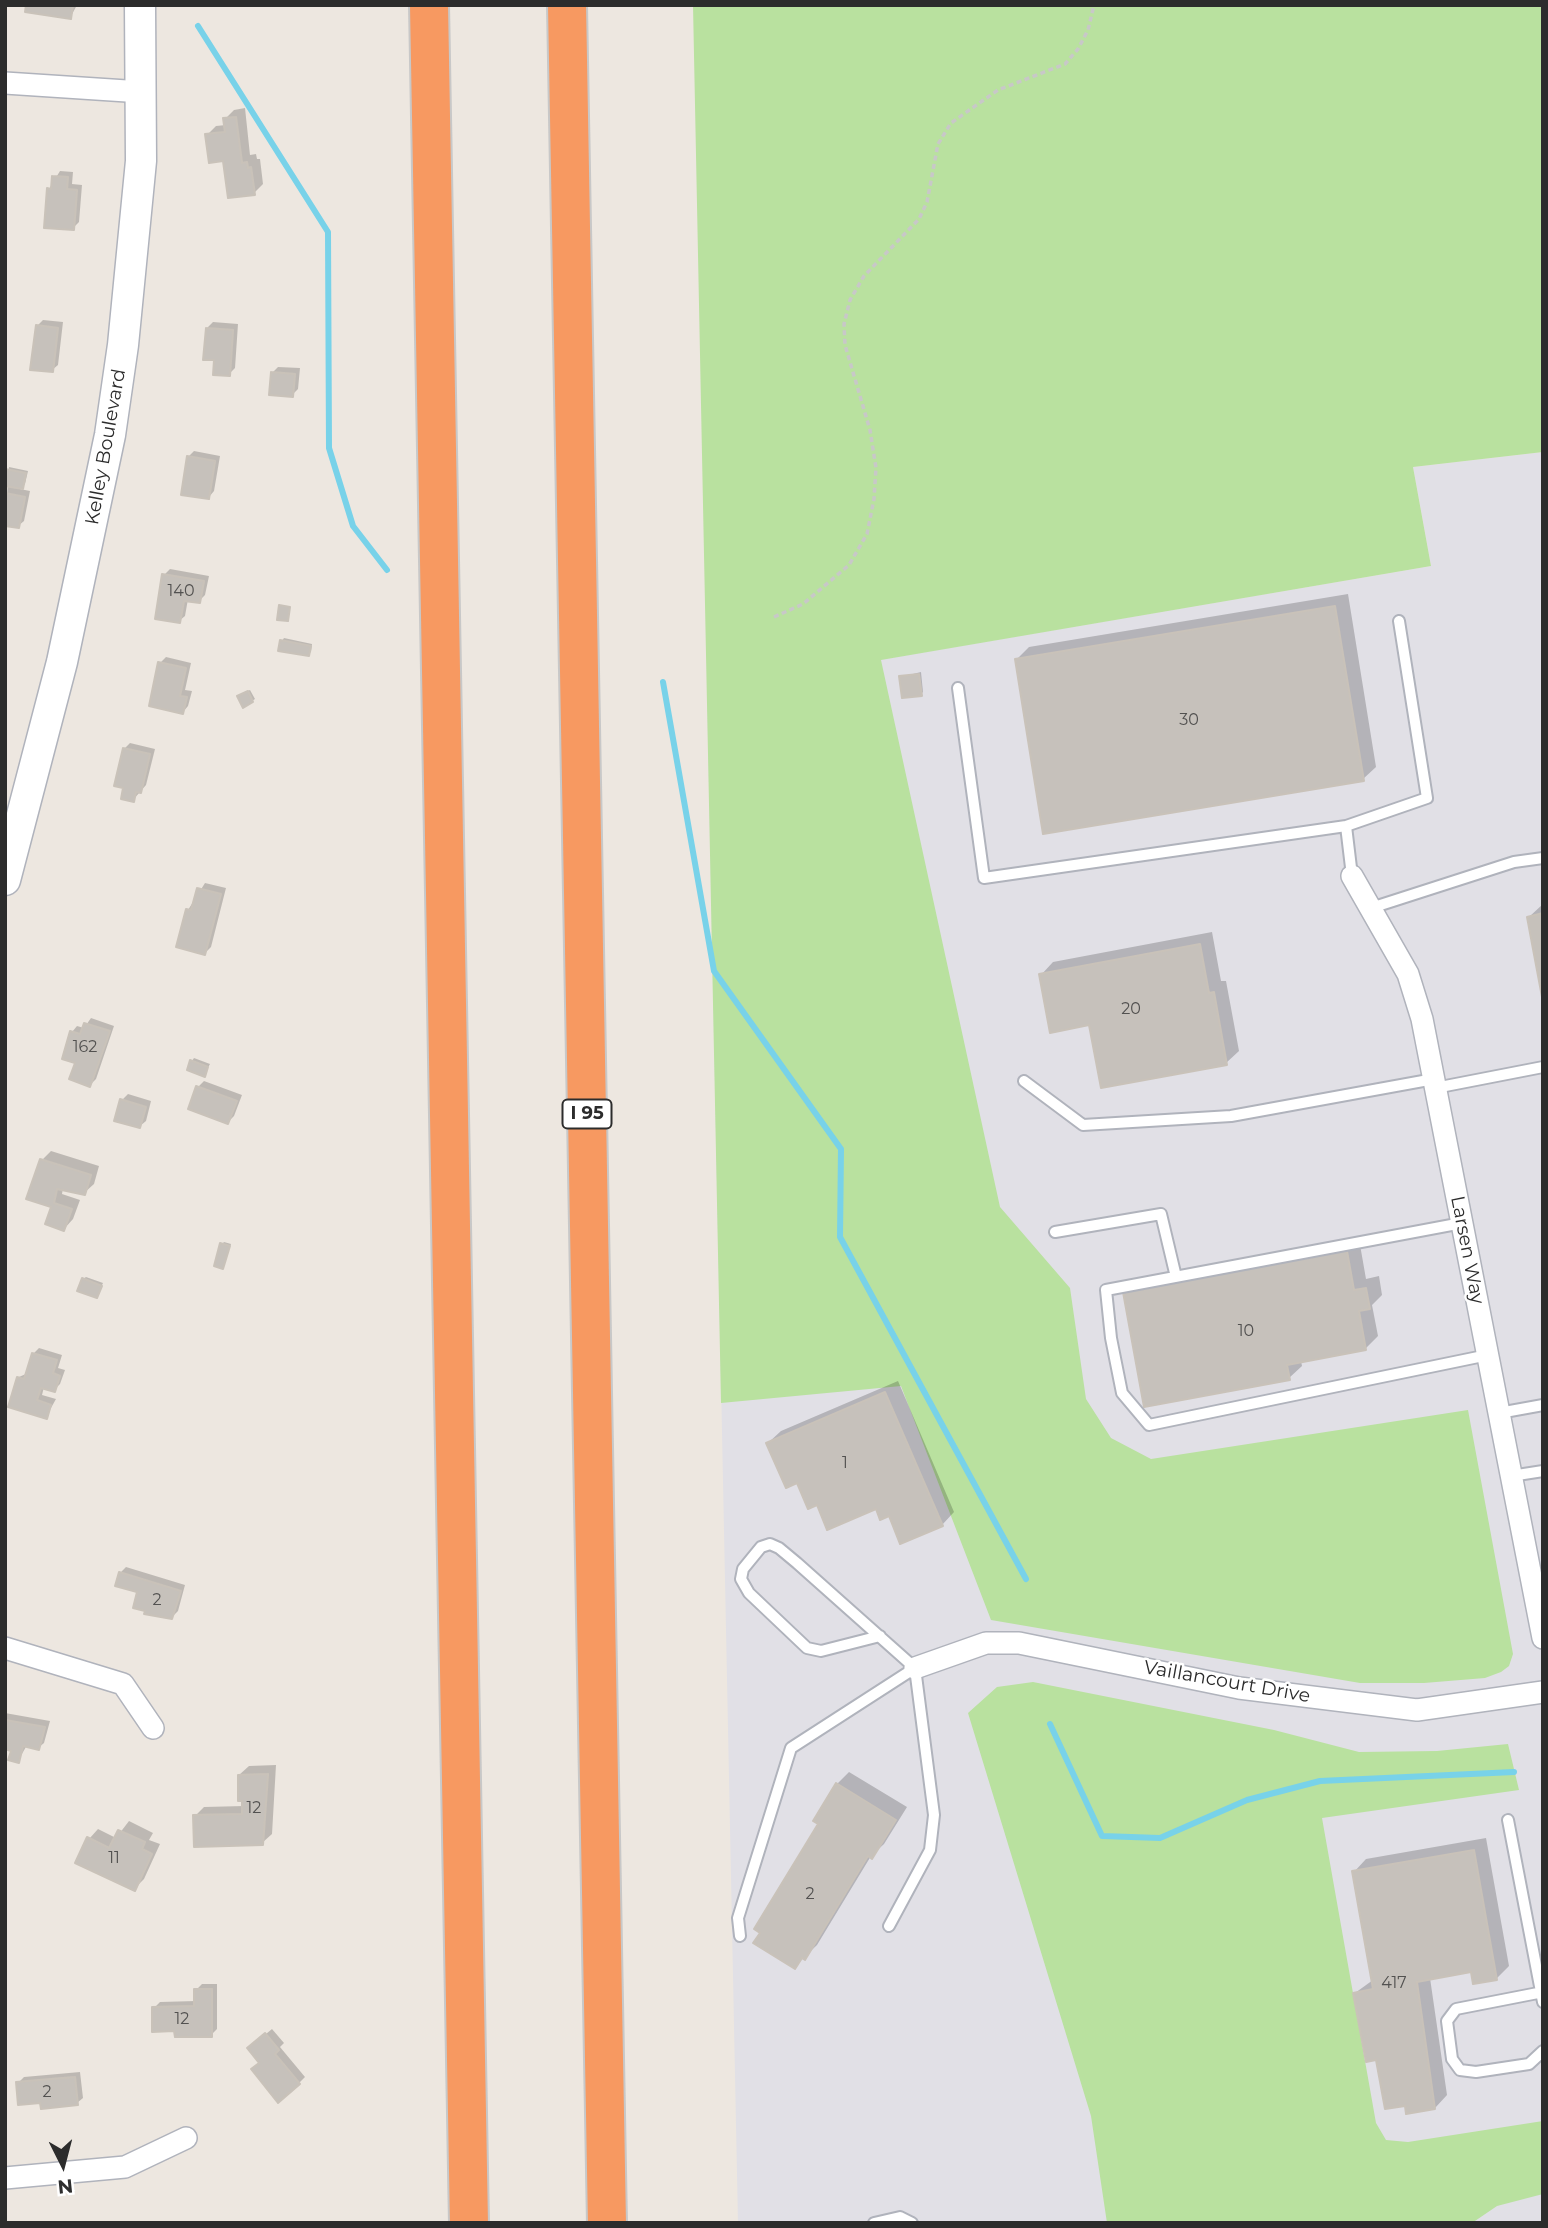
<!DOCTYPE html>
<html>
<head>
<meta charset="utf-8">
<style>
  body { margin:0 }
  #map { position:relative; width:1548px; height:2228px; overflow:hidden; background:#ede7e0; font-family:Montserrat,sans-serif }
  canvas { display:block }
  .frame { position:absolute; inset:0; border:7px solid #2c2c2c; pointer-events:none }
  .north { position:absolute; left:28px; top:2130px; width:70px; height:70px; -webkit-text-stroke:5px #fff; paint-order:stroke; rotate:174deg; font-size:19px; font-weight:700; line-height:28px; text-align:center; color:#2c2c2c }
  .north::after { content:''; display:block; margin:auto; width:24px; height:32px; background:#2c2c2c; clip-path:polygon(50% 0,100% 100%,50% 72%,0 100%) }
</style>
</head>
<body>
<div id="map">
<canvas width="1548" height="2228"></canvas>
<div class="frame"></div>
<div class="north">N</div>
</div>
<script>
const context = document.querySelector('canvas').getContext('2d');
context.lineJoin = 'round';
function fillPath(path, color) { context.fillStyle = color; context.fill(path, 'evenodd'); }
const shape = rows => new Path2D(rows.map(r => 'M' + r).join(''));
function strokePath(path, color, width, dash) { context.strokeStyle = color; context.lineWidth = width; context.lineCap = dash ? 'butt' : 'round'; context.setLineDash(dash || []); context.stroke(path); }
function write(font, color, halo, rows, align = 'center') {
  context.font = font + ' Montserrat,sans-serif'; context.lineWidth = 5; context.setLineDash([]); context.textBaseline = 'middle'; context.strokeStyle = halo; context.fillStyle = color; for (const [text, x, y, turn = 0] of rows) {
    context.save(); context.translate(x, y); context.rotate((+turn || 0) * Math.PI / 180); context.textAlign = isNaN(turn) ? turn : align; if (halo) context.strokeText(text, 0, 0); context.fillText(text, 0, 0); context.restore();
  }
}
fillPath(shape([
  [1543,452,1543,2223,738,2223,707,689,1431,566,1413,467]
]), '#e1e0e6');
fillPath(shape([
  [693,5,1543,5,1543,452,1413,467,1431,566,881,660,1000,1207,1070,1288,1086,1399,1111,1438,1151,1459,1468,1410,1513,1654,1509,1666,1501,1672,1485,1678,1424,1683,1360,1683,991,1620,901,1386,721,1403],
  [1033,1682,1274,1730,1359,1752,1437,1751,1508,1744,1519,1790,1322,1818,1376,2123,1386,2140,1408,2142,1543,2121,1543,2194,1497,2206,1472,2223,1107,2223,1091,2116,968,1713,997,1687]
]), '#b9e19f');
fillPath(shape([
  [28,5,77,5,70,18],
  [245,108,250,155,256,154,257,159,260,159,263,184,254,193,207,135,216,126,226,125,225,119,234,110],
  [60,171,73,172,72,184,82,185,79,222,73,228,49,189],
  [43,320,63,322,58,365,52,370,37,326],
  [213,322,238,324,235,368,229,374,207,328],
  [278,367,300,368,298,389,292,395,272,373],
  [194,451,220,456,214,491,209,497,188,457],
  [9,467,28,471,25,484,20,489,30,491,24,521,18,526,5,524],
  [170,569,209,576,205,595,199,601,188,599,185,616,179,621,164,575],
  [1348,594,1376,767,1363,779,1017,659,1029,647],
  [284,638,312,644,311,652,308,654,282,641],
  [166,657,191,663,185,690,192,691,188,706,183,712,160,663],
  [921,672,923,692,921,694,901,677],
  [250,690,255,699,252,701,242,694],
  [130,743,155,749,146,785,133,800,124,749],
  [205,883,226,888,211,947,205,953,188,910],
  [1543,904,1543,991,1529,917],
  [1212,932,1221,981,1226,981,1239,1051,1226,1063,1091,1023,1041,975,1053,962],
  [91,1018,114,1026,96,1079,90,1085,77,1061,72,1032,77,1026,84,1028],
  [194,1058,210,1064,204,1075,192,1061],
  [204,1081,242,1095,234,1116,228,1122,198,1087],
  [128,1094,151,1101,146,1121,140,1126,122,1100],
  [51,1151,99,1166,94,1184,84,1193,63,1188,62,1194,80,1200,73,1219,64,1229,53,1206,42,1160],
  [1359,1239,1366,1279,1379,1276,1382,1295,1372,1305,1378,1336,1365,1349,1301,1361,1302,1366,1289,1378,1137,1281],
  [224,1242,231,1244,223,1267,222,1244],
  [86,1277,103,1283,97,1296,83,1279],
  [39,1348,62,1355,58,1368,65,1370,60,1384,54,1390,44,1387,42,1395,56,1399,46,1417,10,1406,19,1377,28,1373,33,1354],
  [898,1381,954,1512,942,1525,890,1514,876,1507,818,1503,768,1443,781,1431],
  [126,1567,185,1585,178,1611,172,1617,139,1591,120,1573],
  [5,1713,50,1721,44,1743,38,1748,27,1745,18,1761,13,1750,5,1748],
  [276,1765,272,1834,262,1843,195,1816,204,1807,244,1806,239,1775,249,1766],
  [849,1772,907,1807,884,1844,871,1856,817,1945,795,1966,820,1824,837,1784],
  [129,1821,153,1833,149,1840,160,1844,144,1879,134,1889,89,1839,98,1829,116,1838],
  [1486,1838,1509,1966,1496,1979,1473,1970,1430,1978,1447,2095,1435,2108,1406,2104,1377,2058,1355,1993,1373,1980,1354,1872,1366,1859],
  [202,1984,217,1984,217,2029,211,2035,176,2030,154,2008,160,2002,196,2001,196,1990],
  [272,2029,284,2043,280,2047,305,2077,299,2083,261,2062,255,2043],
  [80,2072,83,2098,77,2103,42,2101,18,2083,24,2077]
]), '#0003');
strokePath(shape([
  [198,26,328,232,329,448,353,526,387,570],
  [663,682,714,971,841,1149,840,1237,1026,1579],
  [1050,1724,1102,1836,1160,1838,1247,1800,1320,1781,1514,1772]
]), '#78d2e9', 6);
const building = shape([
  [26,5,73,5,71,19,25,12,26,5],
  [236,117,242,163,247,162,248,168,251,167,255,195,228,198,223,161,209,163,205,134,225,132,223,118,236,117],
  [52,176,68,177,67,189,77,190,74,230,44,228,47,188,51,189,52,176],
  [36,325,58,328,53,372,30,370,36,325],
  [206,328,233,330,230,376,213,375,214,360,203,360,206,328],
  [271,372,295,374,293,397,269,395,271,372],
  [187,456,215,461,209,499,181,495,187,456],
  [5,469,26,473,23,489,5,486,5,469],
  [5,493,25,497,19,528,5,526,5,493],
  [162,574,204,581,200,603,184,601,180,623,155,619,162,574],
  [279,605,290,607,288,621,277,620,279,605],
  [1335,606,1364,781,1043,834,1015,659,1335,606],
  [280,640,311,646,309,656,278,651,280,640],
  [158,662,186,668,180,696,187,697,183,714,149,706,158,662],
  [919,674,922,696,902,698,899,676,919,674],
  [248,691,253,702,243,708,237,696,248,691],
  [123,748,150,754,141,793,136,792,134,802,121,799,123,788,114,786,123,748],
  [197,888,221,894,205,955,176,947,186,909,191,910,197,888],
  [1543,913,1543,997,1542,997,1527,917,1543,913],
  [1200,944,1209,993,1214,992,1227,1065,1101,1088,1089,1025,1050,1033,1039,974,1200,944],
  [84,1023,110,1031,90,1087,69,1079,75,1063,62,1059,70,1031,80,1034,84,1023],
  [190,1060,208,1067,205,1077,187,1070,190,1060],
  [196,1086,237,1101,228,1124,188,1109,196,1086],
  [120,1099,146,1107,140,1128,114,1121,120,1099],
  [40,1159,91,1175,85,1195,57,1189,54,1203,72,1209,64,1231,45,1224,51,1207,26,1199,40,1159],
  [220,1243,230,1246,223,1269,214,1266,220,1243],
  [1347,1251,1354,1290,1366,1288,1370,1309,1359,1311,1366,1350,1287,1365,1290,1380,1144,1407,1123,1292,1347,1251],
  [82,1278,102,1286,97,1298,77,1291,82,1278],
  [32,1353,57,1360,53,1373,60,1376,55,1392,41,1388,37,1400,51,1405,47,1419,8,1407,17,1377,24,1379,32,1353],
  [885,1392,943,1526,900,1544,889,1516,880,1520,876,1509,827,1530,817,1505,808,1509,797,1483,786,1488,766,1443,885,1392],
  [119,1572,181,1591,172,1619,144,1614,145,1611,133,1608,137,1592,115,1586,119,1572],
  [5,1720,45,1727,39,1750,23,1746,19,1763,8,1760,11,1751,5,1749,5,1720],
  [268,1774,263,1845,194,1847,193,1815,242,1814,242,1801,238,1801,238,1775,268,1774],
  [836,1783,896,1820,872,1859,868,1856,805,1960,802,1958,795,1969,753,1943,760,1933,754,1929,818,1824,813,1821,836,1783],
  [118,1830,145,1842,142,1849,152,1854,135,1891,75,1863,87,1837,109,1848,118,1830],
  [1474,1850,1497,1980,1473,1984,1471,1972,1417,1982,1435,2109,1406,2114,1405,2106,1385,2109,1376,2060,1366,2062,1353,1993,1373,1989,1352,1871,1474,1850],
  [194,1989,212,1989,212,2037,175,2037,174,2031,152,2032,152,2007,194,2006,194,1989],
  [265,2033,279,2050,275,2054,300,2084,278,2103,251,2069,259,2063,247,2048,265,2033],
  [75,2077,78,2105,41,2109,40,2103,18,2105,16,2082,75,2077]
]);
fillPath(building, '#c6c1bb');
strokePath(building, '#c9c2b9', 2);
const lane = shape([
  [958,688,984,878,1346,826,1352,876],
  [1346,826,1427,798,1399,621],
  [1371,908,1514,862,1543,858],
  [1024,1081,1083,1125,1231,1116,1434,1079],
  [1435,1088,1543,1067],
  [1462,1223,1106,1290,1111,1338,1122,1393,1149,1425,1488,1355],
  [1055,1232,1161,1214,1176,1277],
  [1499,1413,1543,1405],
  [1511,1476,1543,1471],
  [880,1636,821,1651,807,1648,749,1593,741,1579,743,1569,761,1547,770,1544,779,1548,797,1563,915,1668,934,1815,930,1850,889,1926],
  [1508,1820,1543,2002],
  [740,1936,738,1918,791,1748,915,1668],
  [1543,1992,1456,2009,1447,2021,1452,2059,1460,2070,1476,2072,1529,2064,1543,2051],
  [874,2223,900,2217,912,2223]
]);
const street = shape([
  [5,83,142,92],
  [1352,876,1408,974,1422,1019,1543,1638],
  [5,1648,123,1684,153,1728],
  [915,1668,986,1643,1019,1643,1239,1688,1417,1710,1543,1692],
  [5,2178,125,2167,186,2138]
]);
const secondary = shape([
  [5,880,62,662,110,435,123,345,141,161,140,5]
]);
const highway = shape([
  [429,5,469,2223],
  [567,5,607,2223]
]);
strokePath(lane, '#b0b3bc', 14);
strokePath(street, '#b0b3bc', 24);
strokePath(secondary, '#b0b3bc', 33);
strokePath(highway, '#c8c8c8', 42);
strokePath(shape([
  [774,617,803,604,849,565,867,534,874,499,876,468,870,430,845,345,844,324,850,300,864,276,919,219,927,202,938,144,951,123,998,90,1065,64,1078,49,1088,30,1094,5]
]), '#c8c8c8', 3.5, [5, 3.5]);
strokePath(lane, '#fff', 10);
strokePath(street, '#fff', 21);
strokePath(secondary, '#fff', 30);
strokePath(highway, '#f79961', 38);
write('16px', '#525150', null, [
  ["140",181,591],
  ["30",1189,720],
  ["20",1131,1009],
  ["162",85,1047],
  ["10",1246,1331],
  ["1",845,1463],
  ["2",157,1600],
  ["12",254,1808],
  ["11",114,1858],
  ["2",810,1894],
  ["417",1394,1983],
  ["12",182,2019],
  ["2",47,2092]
]);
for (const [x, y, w] of [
  [587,1114,49]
]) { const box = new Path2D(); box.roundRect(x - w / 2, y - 14.5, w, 29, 5); context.fillStyle = '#fff'; context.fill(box); strokePath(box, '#2c2c2c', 2); }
write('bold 18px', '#2c2c2c', null, [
  ["I 95",587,1114]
]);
write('19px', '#2c2c2c', '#fff', [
  ["Kelley Boulevard",106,447,-80],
  ["Larsen Way",1467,1250,79],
  ["Vaillancourt Drive",1227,1682,10]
]);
</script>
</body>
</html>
